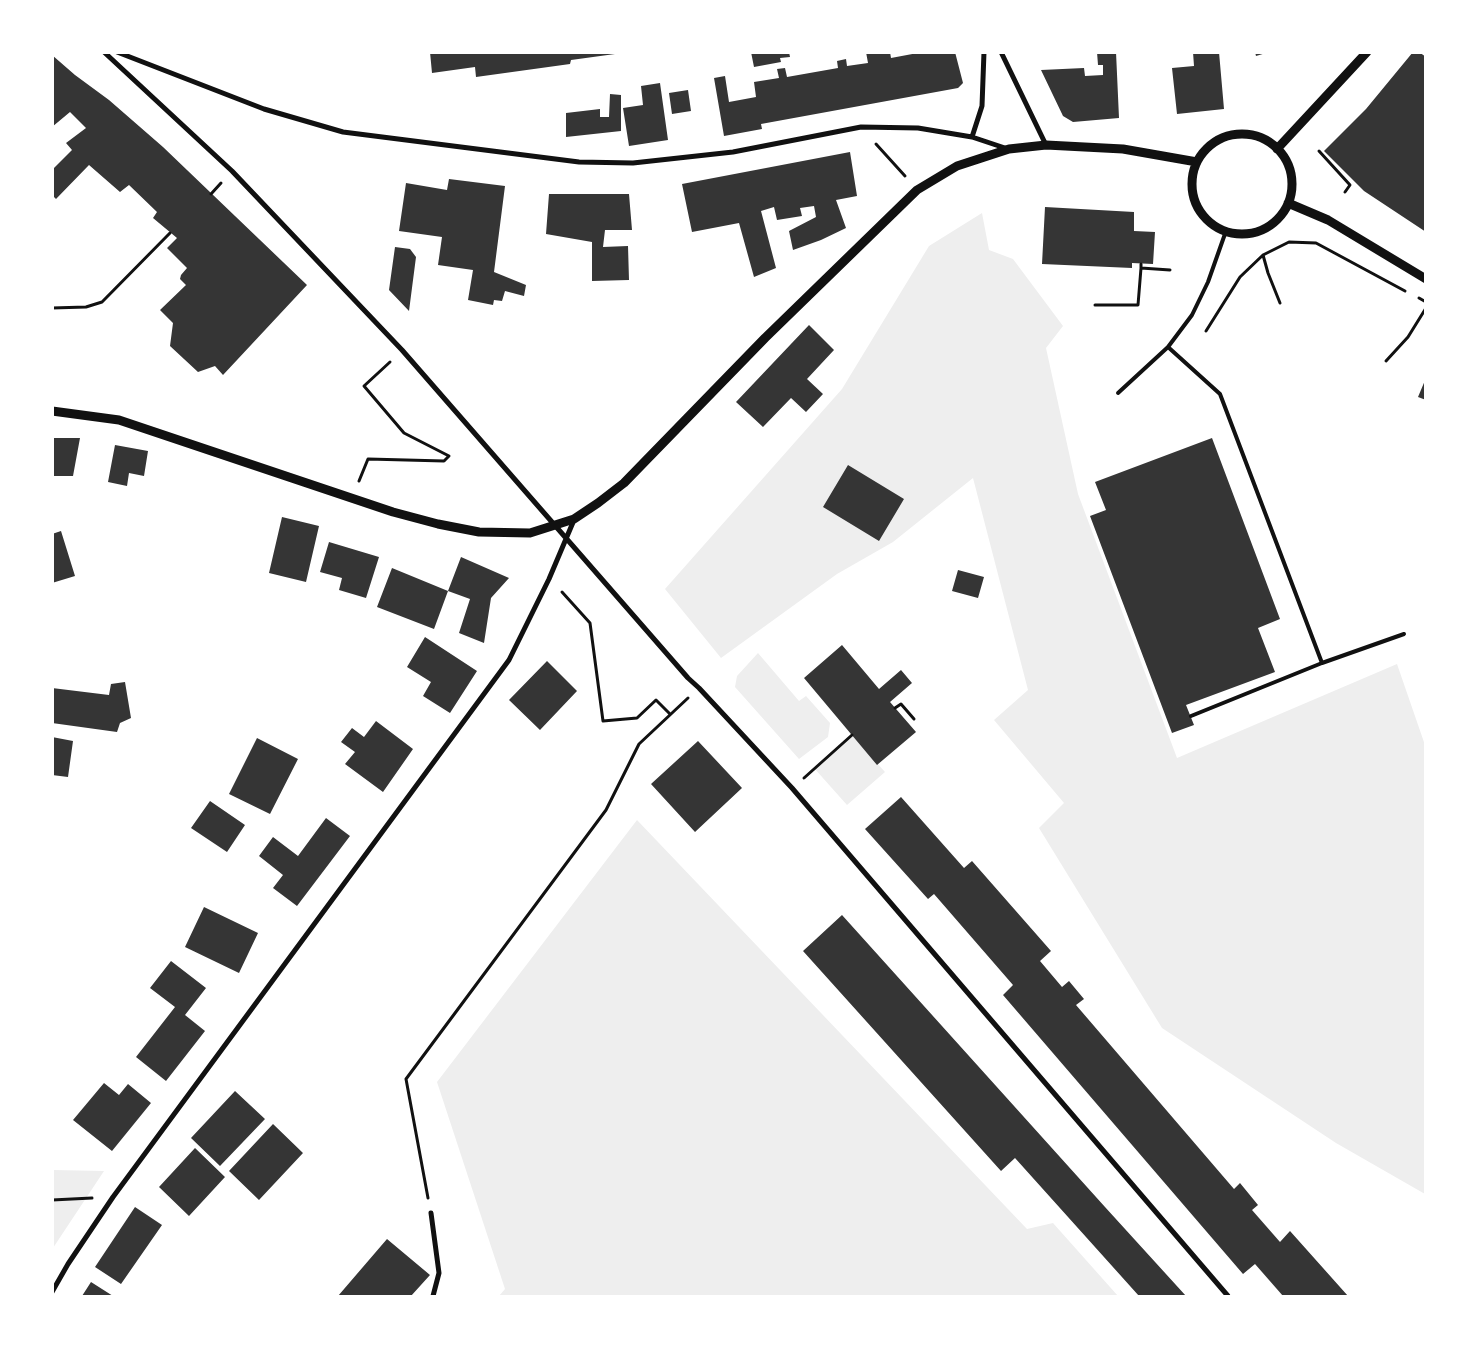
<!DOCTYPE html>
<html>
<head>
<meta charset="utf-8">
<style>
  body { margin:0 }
  #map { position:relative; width:1478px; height:1349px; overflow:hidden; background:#fff; font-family:Georgia,serif }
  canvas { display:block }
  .frame { position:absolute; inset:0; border:54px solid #fff; pointer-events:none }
</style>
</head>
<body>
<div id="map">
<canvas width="1478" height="1349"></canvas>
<div class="frame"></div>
</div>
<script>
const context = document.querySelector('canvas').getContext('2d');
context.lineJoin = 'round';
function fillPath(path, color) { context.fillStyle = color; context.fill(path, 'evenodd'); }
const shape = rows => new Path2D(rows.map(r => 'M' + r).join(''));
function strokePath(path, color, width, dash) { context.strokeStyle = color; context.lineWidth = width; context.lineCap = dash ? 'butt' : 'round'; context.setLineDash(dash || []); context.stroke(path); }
fillPath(shape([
  [982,213,989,250,1013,259,1063,326,1046,348,1078,494,1177,758,1397,664,1426,748,1425,1194,1336,1143,1162,1028,1039,828,1064,803,994,720,1028,690,973,478,893,542,837,574,721,658,665,589,842,389,929,246],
  [758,653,799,701,806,696,830,723,828,737,799,759,735,687,737,676],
  [852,735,885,772,847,805,814,768],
  [637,820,1027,1229,1053,1223,1118,1296,499,1296,505,1289,437,1082],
  [53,1170,104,1171,53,1248]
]), '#eee');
fillPath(shape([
  [430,52,615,52,615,54,571,60,570,64,476,77,475,67,432,73],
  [751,52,789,52,790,57,780,58,781,62,754,67],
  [866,52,890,52,891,58,923,52,955,52,963,83,958,88,761,124,762,129,724,136,714,78,725,76,729,102,756,97,754,82,779,78,777,69,785,68,787,77,838,68,837,61,846,59,847,66,868,63],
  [1097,52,1116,52,1119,118,1073,122,1063,116,1041,70,1084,68,1085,76,1103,75,1103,65,1098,65],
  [1193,52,1219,52,1224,109,1177,114,1172,68,1194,66],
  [1255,52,1266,52,1266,53,1256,56],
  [1413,52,1419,52,1426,57,1426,232,1364,191,1324,151,1366,109],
  [52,55,75,75,109,100,163,147,307,285,223,375,215,366,198,372,170,346,173,323,160,310,186,285,180,279,181,275,187,268,167,248,177,238,153,218,157,212,129,185,120,192,89,165,56,199,52,195,52,170,72,150,66,143,86,128,70,112,52,127],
  [660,83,668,140,629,146,623,108,643,105,641,86],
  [688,90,691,111,672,114,669,93],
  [610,94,621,95,621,131,566,137,566,113,600,109,600,117,609,117],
  [850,152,857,196,836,200,846,228,821,240,793,250,789,231,816,217,814,206,800,208,802,216,777,220,774,207,761,211,776,268,754,277,739,223,692,232,682,184],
  [449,179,505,186,494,272,526,285,524,296,505,291,502,301,494,300,493,305,468,300,473,270,438,265,442,237,399,231,406,183,447,190],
  [549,194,629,194,632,230,605,230,603,247,628,246,629,280,592,281,592,242,546,234],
  [1045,207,1134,212,1134,231,1155,232,1153,264,1132,263,1132,268,1042,264],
  [395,247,410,249,416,257,409,311,389,290],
  [809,325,834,350,807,379,823,394,806,412,791,398,763,427,736,402],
  [1426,378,1426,400,1418,397],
  [52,438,80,438,73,476,52,476],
  [1212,438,1280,619,1258,628,1275,672,1186,705,1194,725,1172,733,1090,516,1106,510,1095,482],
  [115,445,148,451,144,476,129,473,127,486,108,482],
  [848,465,904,499,879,541,823,507],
  [282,517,319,526,306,582,269,573],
  [61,531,75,576,52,583,52,534],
  [329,542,379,557,366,598,339,590,342,578,320,572],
  [461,557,509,578,491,598,484,643,459,633,470,599,448,591],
  [392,568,448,591,434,629,377,607],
  [958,570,984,577,978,598,952,591],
  [425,637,477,671,450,713,423,696,431,682,407,667],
  [842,645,879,689,901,670,912,683,890,702,916,732,877,765,804,678],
  [547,661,577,691,540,730,509,700],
  [125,682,131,718,120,723,117,732,52,723,52,688,109,695,111,684],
  [376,721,413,749,383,792,345,764,355,752,341,742,352,728,364,737],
  [52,737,73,741,68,777,52,775],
  [257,738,298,759,270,814,229,794],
  [698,741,742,788,695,832,651,784],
  [901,797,964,868,972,861,1051,951,1040,961,1062,987,1069,981,1084,999,1076,1005,1234,1189,1240,1183,1258,1205,1252,1210,1280,1242,1290,1231,1348,1296,1283,1296,1255,1264,1243,1274,1003,995,1013,985,934,894,928,899,865,829],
  [210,801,245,825,227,852,191,828],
  [326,818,350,836,297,906,273,888,283,875,259,856,273,837,298,856],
  [204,907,258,933,239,973,185,947],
  [842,915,1105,1207,1186,1296,1139,1296,1015,1158,1001,1171,803,951],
  [171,961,206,988,185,1015,205,1031,166,1081,136,1057,175,1007,150,988],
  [104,1083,119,1095,128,1084,151,1103,112,1151,73,1120],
  [235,1091,265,1119,220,1166,191,1138],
  [273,1124,303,1153,259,1200,229,1171],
  [195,1148,225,1177,189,1216,159,1187],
  [135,1207,162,1225,121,1284,95,1267],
  [387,1239,430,1275,411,1296,338,1296],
  [91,1282,113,1296,82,1296]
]), '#353535');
strokePath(shape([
  [876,144,905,176],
  [1319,151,1350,185,1345,192],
  [211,194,221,183],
  [1263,255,1268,273,1280,303],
  [1141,264,1141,268,1170,270],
  [1419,298,1426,302],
  [1095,305,1138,305,1141,268],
  [52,308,86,307,102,302,170,233],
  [1206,331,1240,277,1263,255,1289,242,1316,243,1405,291],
  [1386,361,1408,337,1426,308],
  [359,481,368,459,444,461,449,456,404,433,364,386,390,362],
  [562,592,590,623,603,721,637,718,656,700,670,714],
  [895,708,901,704,914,719],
  [804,778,852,735],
  [428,1198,406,1079,606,810,639,744,688,698],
  [52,1200,92,1198]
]), '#111', 3);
strokePath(shape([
  [1168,347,1220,394,1322,663,1191,716],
  [1118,393,1168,347,1192,315,1208,282,1226,231],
  [1322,663,1404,634]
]), '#111', 4);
strokePath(shape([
  [104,52,232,171,402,350,688,678,699,688,792,788,1228,1296],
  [117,52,264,109,343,132,579,162,633,163,733,152,861,127,918,128,972,137,1008,149],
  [1001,52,1046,145],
  [972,137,982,106,984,52],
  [431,1213,439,1273,433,1296],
  [52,1292,68,1264,113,1197,509,660,549,579,574,520]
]), '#111', 5);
strokePath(shape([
  '1192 184a50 50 0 1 1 100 0a50 50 0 1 1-100 0Z',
  [1277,149,1367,52],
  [1288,203,1328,220,1426,279],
  [52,411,119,420,393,512,438,524,479,532,530,533,574,519,598,503,624,483,765,338,917,190,957,166,1009,149,1046,145,1123,149,1197,162]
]), '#111', 9);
</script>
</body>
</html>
